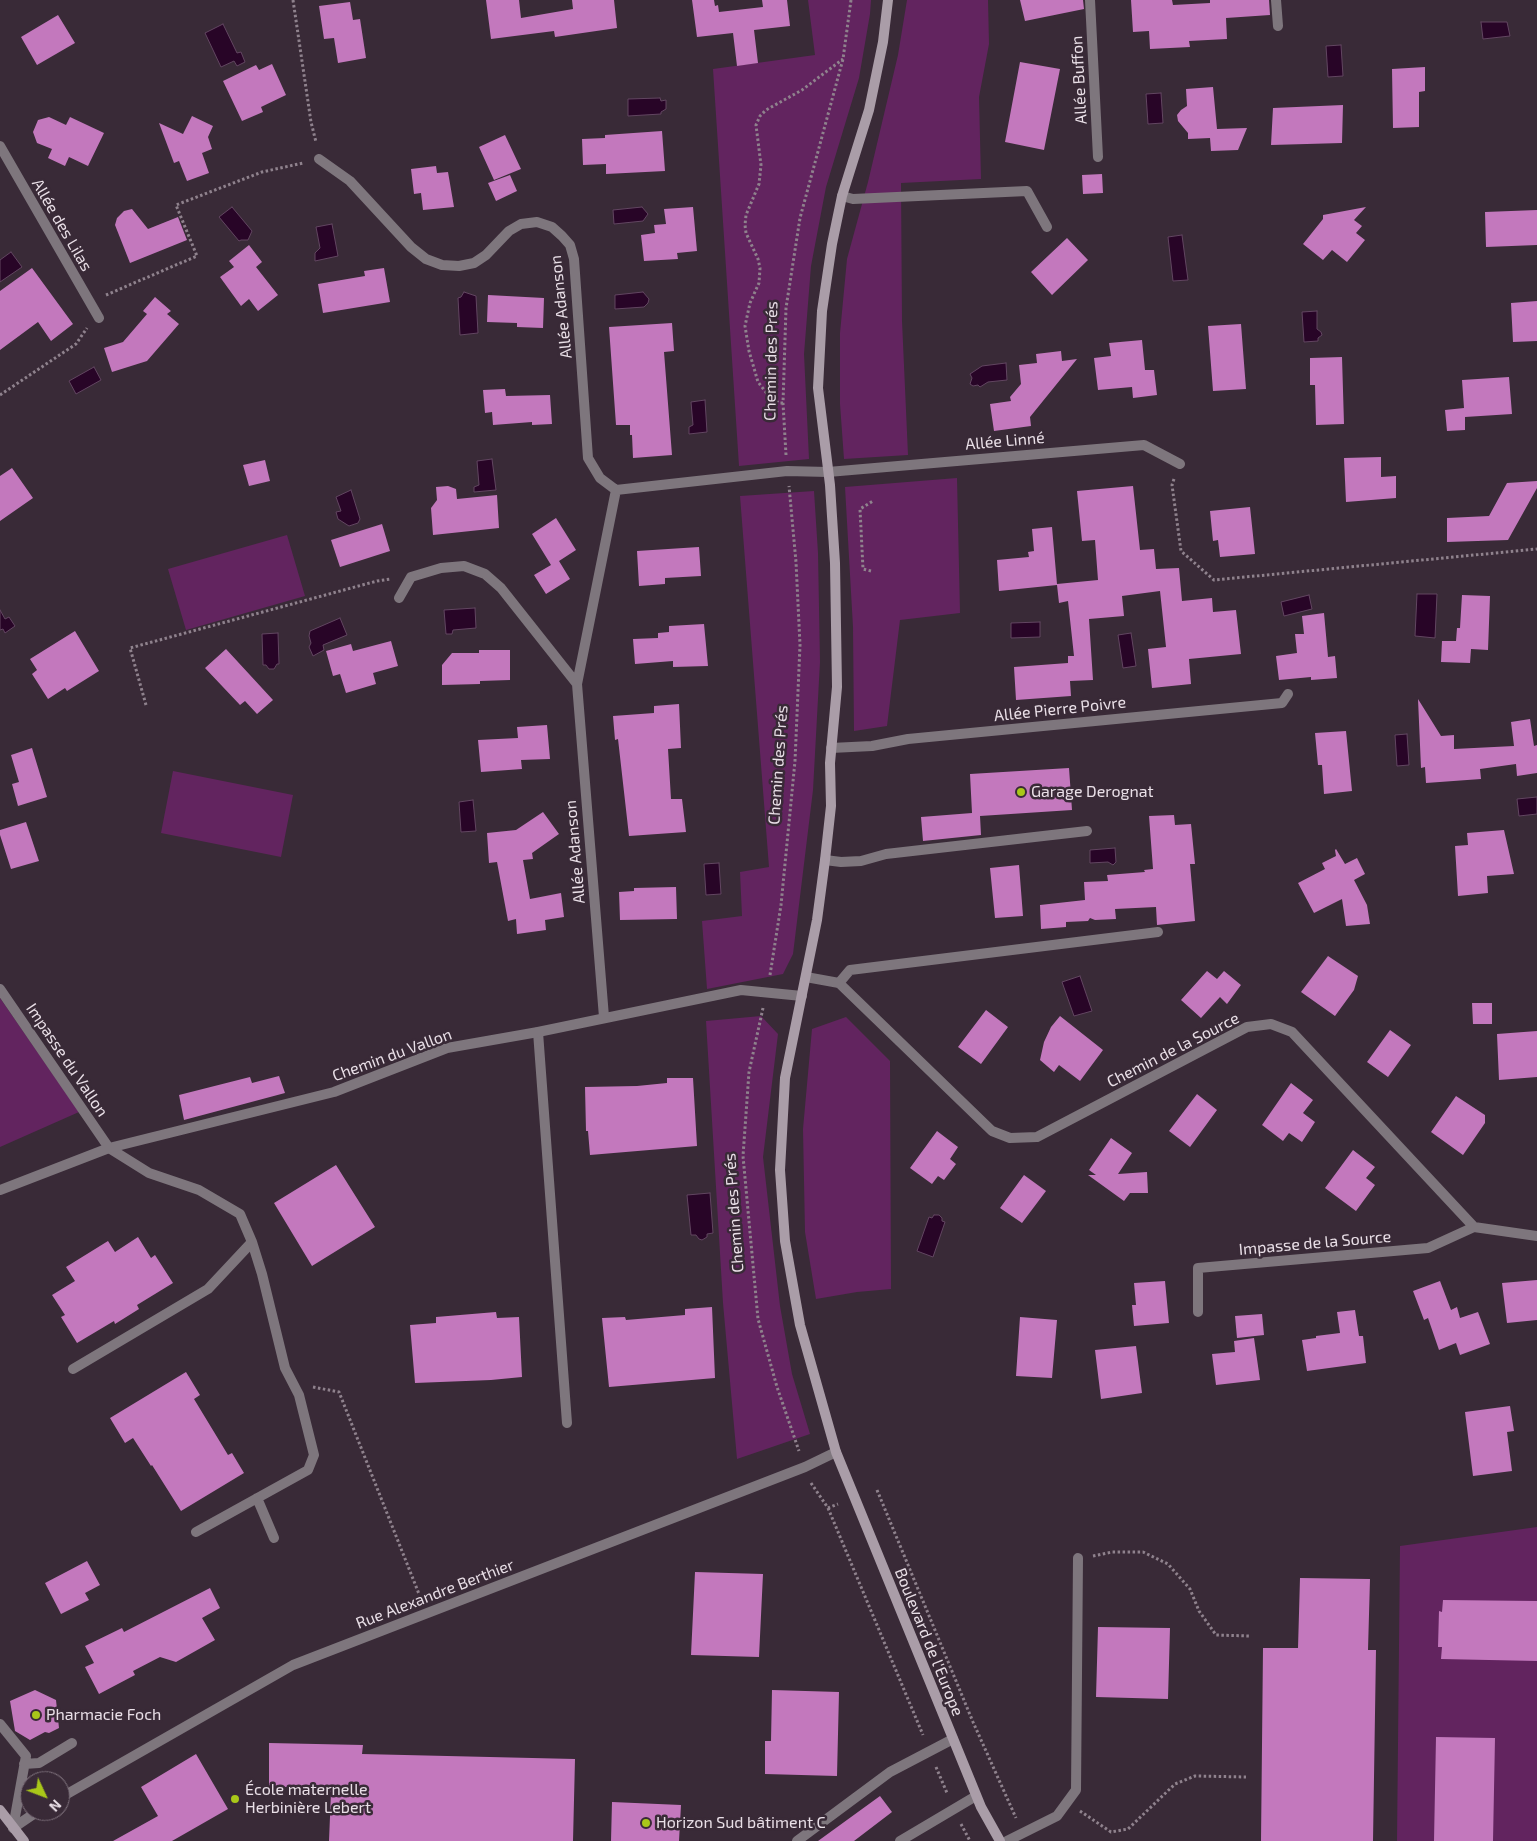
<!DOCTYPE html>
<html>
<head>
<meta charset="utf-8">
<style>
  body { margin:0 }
  #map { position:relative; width:1537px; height:1841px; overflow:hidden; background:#392a37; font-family:"Exo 2",sans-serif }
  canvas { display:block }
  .north { position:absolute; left:20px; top:1771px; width:50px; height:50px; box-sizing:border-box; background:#392a37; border:1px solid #7f727d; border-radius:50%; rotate:133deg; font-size:14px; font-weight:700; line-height:20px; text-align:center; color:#e9dfe7 }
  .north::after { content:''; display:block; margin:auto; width:18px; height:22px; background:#a9c719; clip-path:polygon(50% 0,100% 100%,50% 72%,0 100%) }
</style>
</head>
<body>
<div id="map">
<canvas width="1537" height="1841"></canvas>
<div class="north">N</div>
</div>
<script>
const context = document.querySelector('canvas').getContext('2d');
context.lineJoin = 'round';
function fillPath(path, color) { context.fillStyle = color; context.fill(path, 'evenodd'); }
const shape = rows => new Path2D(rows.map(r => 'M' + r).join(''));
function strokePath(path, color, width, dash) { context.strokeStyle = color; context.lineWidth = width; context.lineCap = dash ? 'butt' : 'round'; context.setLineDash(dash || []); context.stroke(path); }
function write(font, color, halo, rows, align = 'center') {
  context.font = font + ' "Exo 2",sans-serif'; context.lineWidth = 5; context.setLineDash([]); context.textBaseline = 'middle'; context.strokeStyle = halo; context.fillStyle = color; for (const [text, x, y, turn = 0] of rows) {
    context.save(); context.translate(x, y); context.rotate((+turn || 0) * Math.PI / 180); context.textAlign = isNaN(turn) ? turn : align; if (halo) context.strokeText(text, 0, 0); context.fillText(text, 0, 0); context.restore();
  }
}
fillPath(shape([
  [808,0,871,0,870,14,859,78,826,187,811,266,804,354,809,459,739,466,713,69,815,55],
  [907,0,988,0,989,44,979,97,981,179,901,183,902,321,908,455,844,459,840,404,840,333,847,259,868,182,898,55],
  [957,478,960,613,900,620,887,726,854,731,853,627,845,487],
  [814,491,818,553,820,662,813,790,793,954,783,974,707,989,702,921,742,916,740,872,769,867,740,496],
  [287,535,305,596,186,630,168,569],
  [173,771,293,795,281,857,161,833],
  [0,998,79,1112,0,1147],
  [761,1016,778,1034,763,1157,780,1306,792,1374,810,1434,737,1459,723,1303,706,1021],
  [846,1017,890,1061,891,1289,857,1292,816,1299,805,1232,803,1129,812,1029],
  [1537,1527,1537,1841,1397,1841,1400,1546]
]), '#62245f');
const water = shape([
  [1481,22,1507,22,1510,36,1483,39,1481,22],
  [223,24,237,53,241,52,245,62,237,66,234,61,221,67,205,33,223,24],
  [1341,45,1343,76,1328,77,1326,46,1341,45],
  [1161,93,1163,123,1148,124,1146,94,1161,93],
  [660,98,661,101,666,100,666,109,661,112,661,114,628,116,628,99,660,98],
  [232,207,252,231,248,240,241,240,239,241,219,217,232,207],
  [642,207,648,214,643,221,614,224,613,210,642,207],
  [332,224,338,256,315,261,315,253,320,248,316,227,332,224],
  [1182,235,1188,280,1173,281,1168,237,1182,235],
  [11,252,22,267,0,282,0,260,11,252],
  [464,292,476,296,478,333,460,335,458,298,461,297,464,292],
  [643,292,649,299,648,303,644,307,615,309,615,295,643,292],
  [1317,311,1317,329,1321,332,1322,335,1318,338,1318,341,1304,342,1302,312,1317,311],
  [1006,363,1007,380,988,382,980,387,978,385,973,386,970,384,972,378,970,374,982,366,1006,363],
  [94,367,101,380,76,394,69,381,94,367],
  [705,400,707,432,689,434,689,427,693,425,691,402,705,400],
  [492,459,496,490,474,492,474,487,479,485,477,461,492,459],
  [351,490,360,519,358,523,349,526,338,519,336,512,341,511,336,497,351,490],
  [1417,594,1437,594,1435,638,1415,636,1417,594],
  [1309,595,1312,609,1284,616,1281,602,1309,595],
  [475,608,476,628,453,630,452,634,446,634,444,610,475,608],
  [0,610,5,619,9,617,15,626,5,633,3,629,0,630,0,610],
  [340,618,347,635,323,645,324,650,313,656,309,647,311,643,309,636,310,631,340,618],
  [1040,622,1040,637,1011,638,1011,623,1040,622],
  [278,633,279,664,277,664,274,669,269,669,266,665,263,665,262,634,278,633],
  [1131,633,1136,666,1123,668,1118,635,1131,633],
  [1407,734,1409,765,1397,766,1395,735,1407,734],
  [1537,797,1537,814,1519,816,1517,799,1537,797],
  [473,800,476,831,461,832,459,802,473,800],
  [1115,848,1116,862,1113,865,1108,862,1090,863,1090,850,1115,848],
  [719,863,721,894,706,895,704,864,719,863],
  [1080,976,1092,1011,1074,1016,1062,982,1080,976],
  [710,1193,713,1233,707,1234,707,1237,702,1240,699,1239,696,1235,691,1235,687,1195,710,1193],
  [934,1215,939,1215,942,1218,942,1221,945,1222,933,1257,917,1251,929,1217,932,1218,934,1215]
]);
fillPath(water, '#280527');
strokePath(water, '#624661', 1);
fillPath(shape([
  [486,0,519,0,521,18,573,9,572,0,614,0,617,28,555,37,554,31,491,39],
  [692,0,714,0,715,6,718,5,719,12,763,7,762,0,787,0,790,26,754,30,758,63,737,66,733,33,697,37],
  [1020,0,1083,0,1084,9,1025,21],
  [1131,0,1172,0,1173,5,1210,3,1210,0,1269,0,1270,15,1226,18,1227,39,1189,41,1190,47,1150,49,1149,31,1133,32],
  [350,2,353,20,360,19,366,58,338,63,334,38,324,39,319,6],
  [58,15,75,43,37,65,21,37],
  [1020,62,1060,69,1044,150,1005,142],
  [272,64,286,95,261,107,263,112,242,121,223,81,256,65,259,70],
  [1425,67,1425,91,1419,92,1419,127,1393,128,1392,69],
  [1213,87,1217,129,1247,128,1238,150,1211,151,1210,138,1188,139,1188,133,1178,121,1177,115,1181,110,1187,106,1186,89],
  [1343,105,1342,143,1271,145,1273,108],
  [192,116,213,126,208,137,212,149,202,153,209,173,187,181,179,161,174,163,159,123,183,134],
  [49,117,66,125,70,117,104,133,88,166,69,157,65,166,48,158,52,149,37,143,33,132,38,120],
  [662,131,665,171,606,174,606,164,583,165,582,139,605,138,605,135],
  [505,135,521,169,494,180,479,147],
  [436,166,437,173,448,172,454,207,423,210,421,193,414,194,411,169],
  [1102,174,1103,193,1083,194,1082,175],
  [510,175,517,191,496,201,488,183],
  [693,207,697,251,677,253,678,259,644,261,641,235,655,233,654,225,666,224,664,209],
  [1366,207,1354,220,1362,226,1356,233,1365,240,1347,262,1332,250,1323,260,1303,244,1323,219,1323,215],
  [132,209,148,229,178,217,187,240,130,263,115,225,117,218,124,211],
  [1537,210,1537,245,1486,247,1485,212],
  [1067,238,1088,260,1052,295,1031,272],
  [249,245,262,262,256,267,278,295,258,311,249,299,241,306,220,277,234,267,229,261],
  [32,268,73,324,51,341,38,322,0,350,0,291],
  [384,268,390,302,323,313,318,284,365,276,364,271],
  [488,295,544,298,543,328,517,327,517,323,487,322],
  [155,297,171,311,167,314,179,324,147,361,112,372,104,348,123,342,147,314,143,311],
  [1537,301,1537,341,1513,342,1511,303],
  [672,323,674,351,664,352,672,455,633,458,632,435,630,435,630,425,616,425,609,327],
  [1241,324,1246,389,1213,391,1208,326],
  [1142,340,1145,370,1154,370,1157,395,1133,398,1132,387,1098,390,1094,358,1111,356,1109,343],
  [1061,351,1062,361,1077,359,1030,417,1031,426,994,431,990,404,1011,401,1010,397,1021,384,1019,365,1037,363,1036,354],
  [1342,357,1344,424,1316,425,1315,385,1310,385,1310,358],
  [1509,377,1512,414,1465,417,1465,430,1447,431,1445,410,1464,408,1462,380],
  [505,389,506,396,550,395,552,424,532,425,532,422,493,425,492,412,485,413,483,390],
  [1381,457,1381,477,1396,476,1396,498,1346,502,1344,458],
  [265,460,270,481,249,486,243,465],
  [12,468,33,498,0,521,0,476],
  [1537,481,1537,488,1508,540,1447,542,1447,518,1489,516,1507,483],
  [448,486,456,489,457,499,497,495,499,528,433,535,431,508,437,500,436,487],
  [1133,486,1140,550,1154,549,1156,569,1179,568,1182,601,1212,598,1213,612,1236,610,1241,654,1189,659,1191,684,1152,688,1148,649,1166,647,1160,591,1122,596,1124,616,1089,619,1093,680,1070,681,1071,696,1016,700,1014,667,1068,663,1068,656,1074,656,1068,601,1059,603,1057,585,999,591,997,560,1029,557,1028,552,1034,551,1032,529,1052,527,1057,584,1098,580,1095,540,1082,541,1077,491],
  [1250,507,1255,554,1220,557,1218,540,1213,541,1210,511],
  [556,518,576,550,559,561,570,579,546,594,534,575,551,565,532,534],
  [382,524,390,551,340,567,331,540],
  [699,547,701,576,665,578,665,584,639,586,637,551],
  [1462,595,1490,596,1488,650,1471,649,1470,663,1441,662,1442,641,1456,641,1457,628,1460,628],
  [1324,613,1328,657,1335,656,1337,678,1311,680,1311,677,1279,680,1276,656,1297,653,1295,634,1304,634,1302,616],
  [704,624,708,666,673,667,673,661,635,664,633,639,658,638,658,633,669,632,669,626],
  [75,631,99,671,67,691,65,688,48,699,32,674,37,670,30,659],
  [391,641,398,666,373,673,376,684,346,693,340,674,333,676,326,651,351,644,353,651],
  [226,649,273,700,257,714,245,701,240,705,205,668],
  [479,650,510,650,510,680,480,681,480,684,442,685,442,665,452,653,479,653],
  [1418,699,1441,736,1454,735,1454,749,1514,746,1511,722,1530,719,1534,746,1537,745,1537,773,1517,776,1516,764,1480,769,1481,779,1426,783,1425,767,1421,768],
  [679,704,681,748,668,749,671,799,682,799,686,832,629,836,618,739,615,740,613,716,654,713,654,706],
  [547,725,550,759,521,760,522,769,481,772,478,740,518,738,517,727],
  [1346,731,1352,791,1324,794,1322,765,1318,765,1315,733],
  [32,748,47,797,18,806,12,784,19,782,11,755],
  [1069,768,1072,810,980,816,981,835,923,841,921,817,972,813,970,774],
  [543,812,559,834,532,853,533,859,523,860,530,899,561,893,564,917,545,920,546,930,517,934,516,919,508,921,497,862,489,863,487,833,516,830],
  [1174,815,1175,825,1191,824,1195,864,1190,864,1195,921,1157,925,1156,907,1115,909,1116,919,1095,920,1090,918,1088,921,1066,922,1066,927,1041,929,1040,905,1085,900,1084,882,1108,881,1107,875,1145,872,1144,870,1153,869,1149,816],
  [26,822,39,861,11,869,0,835,0,830],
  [1504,830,1514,874,1487,876,1488,893,1458,896,1455,846,1468,845,1467,833],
  [1336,849,1345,864,1357,858,1365,874,1354,880,1367,905,1370,924,1346,926,1342,899,1314,913,1298,883,1325,869,1322,863,1336,856,1335,850],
  [1019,865,1023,916,995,918,990,868],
  [676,887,677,919,620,920,619,892,634,891,634,888],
  [1328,956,1358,976,1354,990,1335,1016,1301,992],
  [1207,971,1217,979,1224,971,1241,985,1227,1004,1220,997,1201,1018,1181,1000],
  [1472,1003,1492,1003,1492,1024,1473,1024],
  [986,1010,1008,1027,981,1064,958,1047],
  [1060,1016,1103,1050,1080,1081,1059,1065,1054,1072,1040,1060,1044,1042,1051,1027],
  [1390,1030,1411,1045,1388,1077,1367,1062],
  [1537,1031,1537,1077,1499,1080,1497,1034],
  [279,1076,285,1093,184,1120,179,1095,250,1077,252,1083],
  [667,1078,693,1078,697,1146,590,1155,588,1131,586,1131,585,1087,637,1086,667,1083],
  [1291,1083,1313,1100,1303,1113,1315,1122,1302,1142,1289,1133,1283,1141,1262,1125],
  [1197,1094,1217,1110,1190,1147,1169,1131],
  [1456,1096,1485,1115,1485,1123,1463,1155,1431,1132],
  [937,1131,958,1147,950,1159,956,1164,944,1180,938,1176,932,1184,910,1168],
  [1111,1138,1132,1153,1118,1174,1147,1172,1148,1193,1130,1193,1124,1201,1088,1175,1096,1175,1089,1170],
  [1353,1150,1375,1167,1366,1178,1375,1185,1356,1211,1325,1188],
  [336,1165,375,1227,312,1266,274,1203],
  [1024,1175,1046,1191,1022,1223,1000,1208],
  [138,1237,151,1258,155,1255,173,1283,137,1305,139,1309,115,1324,114,1321,77,1343,61,1317,65,1315,52,1295,75,1281,66,1267,108,1241,115,1252],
  [1537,1280,1537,1320,1507,1323,1502,1283],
  [1165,1281,1169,1323,1134,1326,1132,1305,1136,1305,1134,1283],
  [1440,1281,1451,1310,1457,1307,1460,1318,1478,1312,1490,1344,1460,1355,1456,1343,1439,1350,1428,1318,1424,1320,1413,1291],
  [712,1307,715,1378,609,1387,602,1318,625,1317,626,1320,685,1315,685,1309],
  [1355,1310,1359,1336,1363,1336,1366,1363,1307,1371,1302,1340,1316,1338,1316,1336,1340,1333,1337,1312],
  [496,1312,497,1318,519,1317,522,1377,491,1380,415,1383,410,1325,436,1323,436,1317],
  [1262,1314,1264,1335,1237,1338,1235,1316],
  [1020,1317,1057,1320,1052,1378,1016,1376],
  [1254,1338,1260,1380,1216,1385,1212,1354,1235,1352,1234,1341],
  [1136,1346,1142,1393,1101,1399,1095,1350],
  [186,1372,200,1395,194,1399,228,1455,232,1453,244,1473,181,1511,152,1465,151,1466,133,1438,125,1443,110,1418],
  [1510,1406,1514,1431,1507,1432,1512,1471,1473,1476,1465,1412],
  [87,1561,100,1585,85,1593,89,1600,61,1614,45,1583],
  [695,1572,763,1574,759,1657,691,1655],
  [1300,1578,1370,1579,1368,1650,1376,1650,1373,1841,1261,1841,1263,1648,1298,1648],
  [210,1588,220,1608,202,1618,215,1640,176,1662,160,1657,133,1671,135,1675,99,1694,85,1667,94,1663,85,1646,122,1628,124,1632],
  [1443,1600,1537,1601,1537,1661,1441,1659,1442,1647,1438,1647,1439,1611,1442,1612],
  [1098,1627,1170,1628,1168,1699,1096,1697],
  [35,1690,56,1700,59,1728,49,1733,45,1732,30,1740,15,1731,10,1701],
  [772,1690,839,1692,837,1776,765,1774,765,1741,771,1741],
  [1436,1737,1495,1738,1493,1841,1434,1841],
  [269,1743,363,1745,362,1754,575,1759,573,1841,329,1841,331,1792,302,1791,302,1787,269,1787],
  [196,1754,228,1809,172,1841,113,1841,158,1816,141,1787],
  [880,1796,892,1812,854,1841,818,1841],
  [612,1802,681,1805,679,1841,611,1841]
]), '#c378bd');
strokePath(shape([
  [293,0,311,122,316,142],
  [106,295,197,256,176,205,262,172,303,163],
  [0,395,76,344,87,328],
  [783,403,779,403,768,395,758,382,749,351,745,326,750,303,759,283,760,268,758,259,746,233,745,225,746,215,759,184,761,165,756,125,760,116,766,110,802,90,843,59],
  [786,455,783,403,786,308,800,218,843,59,851,0],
  [1174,479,1172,485,1181,551,1214,580,1537,549],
  [871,571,863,569,860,509,873,501],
  [146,705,130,648,377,581,391,579],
  [770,975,781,905,795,761,800,645,796,562,789,486],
  [763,1008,749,1072,743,1156,758,1319,777,1387,799,1451],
  [313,1387,339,1392,419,1594],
  [811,1483,828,1508,838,1504],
  [877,1490,973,1722,1016,1818],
  [828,1508,923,1735],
  [1093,1556,1112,1552,1143,1552,1168,1564,1190,1589,1199,1611,1216,1635,1250,1636],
  [936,1767,947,1793],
  [1080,1811,1111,1832,1128,1829,1175,1784,1195,1776,1246,1777],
  [961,1824,970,1841]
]), '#8f828d', 3, [2.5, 2.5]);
strokePath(shape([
  [825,860,841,862,861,861,886,854,1087,831],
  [839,983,850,970,1158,932],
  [538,1032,567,1423],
  [109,1148,149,1173,199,1190,240,1214,252,1242,262,1274,285,1368,299,1395,314,1455,308,1470,196,1532],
  [73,1369,208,1289,252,1242],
  [257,1498,274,1538],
  [0,1724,26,1756,13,1828],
  [24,1764,39,1763,72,1743],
  [797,1841,890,1772,953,1739],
  [900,1841,976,1796],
  [1007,1841,1057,1816,1076,1790,1078,1558]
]), '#7e767d', 10);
strokePath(shape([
  [1090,0,1098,157],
  [1276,0,1278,26],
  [0,146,99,318],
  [319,159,350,181,411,247,426,259,442,265,459,266,474,263,486,255,509,231,521,224,537,222,552,227,562,236,570,245,574,259,588,458,600,478,616,490,787,471,828,472,1144,445,1180,464],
  [842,196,853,199,1027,191,1047,227],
  [399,598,411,577,441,568,464,566,485,574,501,588,577,684],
  [831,748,872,746,908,739,1282,703,1288,694],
  [806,977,839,983,992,1131,1010,1138,1037,1137,1247,1027,1271,1024,1292,1032,1474,1227,1537,1236],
  [0,989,109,1148],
  [604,1017,577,684,616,490],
  [0,1190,109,1148,334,1092,447,1048,538,1032,741,990,802,996],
  [1198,1312,1198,1268,1428,1248,1474,1227],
  [60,1798,293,1665,805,1467,836,1452],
  [13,1828,38,1811]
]), '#7e767d', 10);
strokePath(shape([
  [888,0,883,42,869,110,842,196,832,244,822,311,818,388,830,485,835,563,837,687,830,763,831,806,825,860,817,920,785,1078,780,1170,785,1241,800,1325,836,1452,981,1807,1000,1841],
  [0,1810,24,1841]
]), '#aa9da8', 10);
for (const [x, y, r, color] of [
  [1021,792,5,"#a9c719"],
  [36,1715,5,"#a9c719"],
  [235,1799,5,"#a9c719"],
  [646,1823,5,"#a9c719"]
]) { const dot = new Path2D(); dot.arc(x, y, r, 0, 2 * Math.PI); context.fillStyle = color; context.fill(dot); strokePath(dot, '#392a37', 2); }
write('16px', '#e9dfe7', '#392a37', [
  ["Allée Buffon",1079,80,-93],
  ["Allée des Lilas",62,225,60],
  ["Allée Adanson",561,307,-96],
  ["Chemin des Prés",771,361,-89],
  ["Allée Linné",1005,441,-5],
  ["Allée Pierre Poivre",1060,709,-6],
  ["Chemin des Prés",778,765,-86],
  ["Allée Adanson",575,852,-95],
  ["Chemin de la Source",1173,1050,-27],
  ["Chemin du Vallon",392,1055,-20],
  ["Impasse du Vallon",67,1060,56],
  ["Chemin des Prés",734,1213,-94],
  ["Impasse de la Source",1315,1243,-5],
  ["Rue Alexandre Berthier",435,1594,-21],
  ["Boulevard de l'Europe",929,1642,68]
]);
write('16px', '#e9dfe7', '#392a37', [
  ["Garage Derognat",1031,792],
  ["Pharmacie Foch",46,1715],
  ["École maternelle",245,1790],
  ["Herbinière Lebert",245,1808],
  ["Horizon Sud bâtiment C",656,1823]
], 'left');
</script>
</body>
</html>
